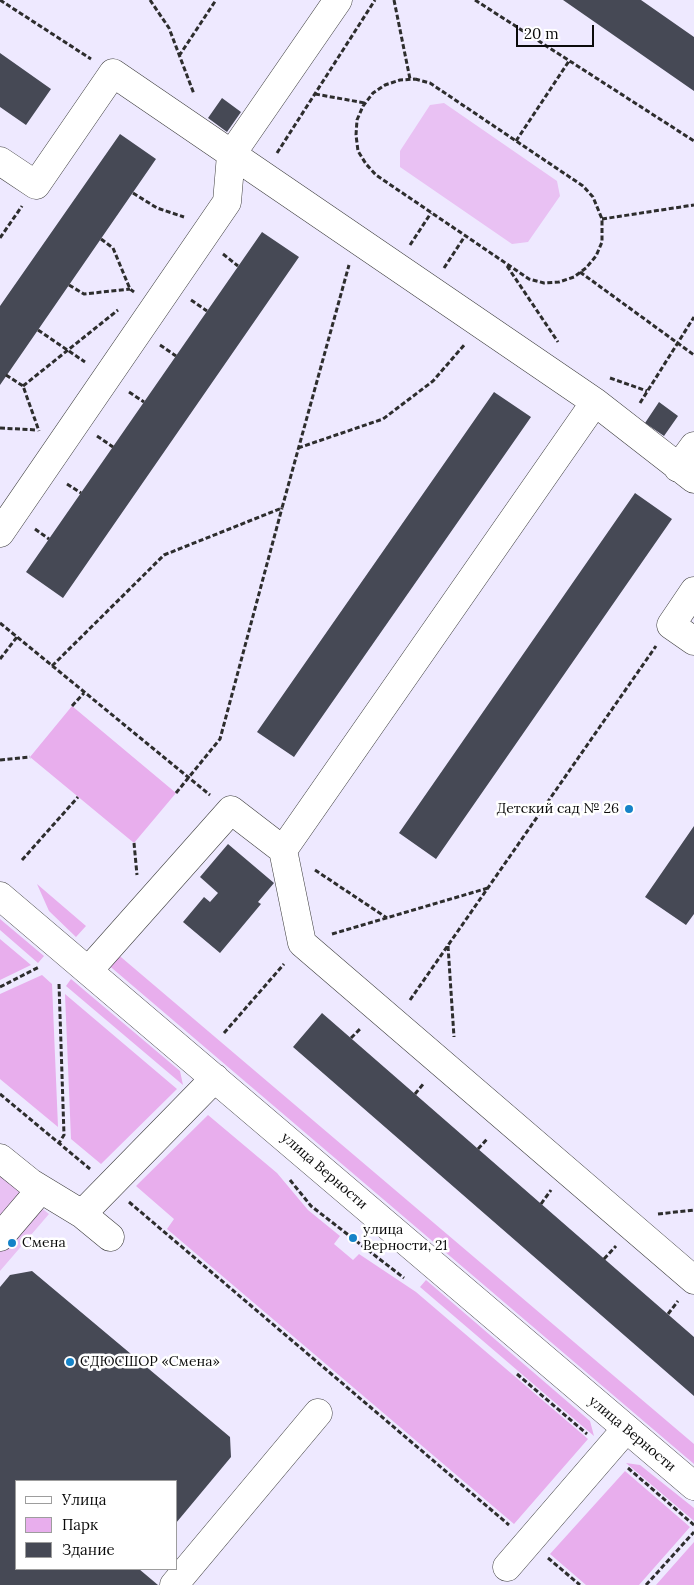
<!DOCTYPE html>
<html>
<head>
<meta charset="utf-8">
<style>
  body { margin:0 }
  #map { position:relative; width:694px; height:1585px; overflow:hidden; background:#eee9ff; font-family:Lora,serif }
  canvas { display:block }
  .legend { position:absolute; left:15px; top:1480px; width:162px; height:90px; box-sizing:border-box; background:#fff; border:1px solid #9d9d9d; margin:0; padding:6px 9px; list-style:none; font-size:15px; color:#0b0b0b }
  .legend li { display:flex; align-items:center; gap:10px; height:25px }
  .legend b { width:25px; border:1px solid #9d9d9d }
  .scale { position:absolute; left:516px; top:25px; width:78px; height:22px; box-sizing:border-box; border:2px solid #0b0b0b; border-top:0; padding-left:6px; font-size:15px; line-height:18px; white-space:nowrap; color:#0b0b0b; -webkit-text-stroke:4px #fff; paint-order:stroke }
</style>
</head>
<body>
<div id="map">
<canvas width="694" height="1585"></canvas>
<ul class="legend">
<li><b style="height:6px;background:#fff"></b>Улица</li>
<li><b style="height:14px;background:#e8aeed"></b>Парк</li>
<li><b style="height:14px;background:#464955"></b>Здание</li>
</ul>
<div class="scale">20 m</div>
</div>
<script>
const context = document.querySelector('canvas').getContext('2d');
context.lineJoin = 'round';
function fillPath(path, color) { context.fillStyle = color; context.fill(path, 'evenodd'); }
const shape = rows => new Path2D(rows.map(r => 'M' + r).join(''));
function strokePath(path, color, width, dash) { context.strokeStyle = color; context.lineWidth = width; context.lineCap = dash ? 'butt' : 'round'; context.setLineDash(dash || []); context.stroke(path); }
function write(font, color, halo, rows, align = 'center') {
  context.font = font + ' Lora,serif'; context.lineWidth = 5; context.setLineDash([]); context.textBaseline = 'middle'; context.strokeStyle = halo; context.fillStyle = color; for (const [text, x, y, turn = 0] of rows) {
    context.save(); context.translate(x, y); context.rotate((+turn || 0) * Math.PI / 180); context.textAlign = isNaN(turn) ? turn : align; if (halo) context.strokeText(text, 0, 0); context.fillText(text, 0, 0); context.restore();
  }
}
fillPath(shape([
  [72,706,176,793,134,843,30,757],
  [37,884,86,926,76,937,49,911],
  [0,919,44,956,38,963,0,930],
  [0,939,31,965,0,980],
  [115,952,694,1444,694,1464,106,963],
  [42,975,52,984,58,1127,0,1079,0,994],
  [71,979,180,1071,183,1085,66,986],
  [65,994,177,1089,101,1164,71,1139],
  [208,1115,277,1173,308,1210,340,1236,334,1244,353,1260,359,1254,416,1292,588,1439,514,1524,167,1229,174,1219,136,1186],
  [426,1280,590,1421,594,1436,420,1287],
  [626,1463,640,1465,694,1508,694,1521],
  [625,1471,690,1527,639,1585,586,1585,550,1554],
  [694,1542,694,1585,656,1585]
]), '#e8aeed');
fillPath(shape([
  [444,103,557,181,560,196,528,242,512,244,400,167,400,151,430,105],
  [0,1175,49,1214,0,1271]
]), '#e9c1f3');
fillPath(shape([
  [563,0,641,0,694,37,694,91],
  [0,53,51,89,26,125,0,107],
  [222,98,241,112,227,132,208,118],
  [120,134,156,159,0,385,0,306],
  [262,232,299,257,63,598,26,572],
  [494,392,531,417,294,757,257,732],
  [659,402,678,416,664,436,645,423],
  [635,493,672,519,436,859,399,833],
  [694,826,694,914,686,925,645,897],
  [228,844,274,883,258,902,261,904,220,953,183,922,204,897,210,902,218,893,200,877],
  [322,1013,694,1337,694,1396,293,1047],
  [32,1271,230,1437,231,1457,176,1523,176,1481,16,1481,16,1569,139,1569,158,1585,0,1585,0,1287,10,1275]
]), '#464955');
const minor = shape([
  [0,161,36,185,113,73,595,402,694,479],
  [595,402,283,850,302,943,694,1280],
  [678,468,694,446],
  [0,533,227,202,231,155,338,0],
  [694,591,671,625,694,641],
  [0,896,694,1486],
  [88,971,231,810,283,850],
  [0,1158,31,1183,82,1214],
  [0,1237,41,1189],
  [110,1237,82,1214,215,1078],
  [507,1567,626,1429],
  [174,1585,318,1413]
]);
strokePath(minor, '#3e3e3e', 29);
strokePath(shape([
  [0,0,91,59],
  [150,0,169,28,194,94],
  [394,0,410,79],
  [475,0,694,141],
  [179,56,216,0],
  [415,79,430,83,583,186,593,197,602,219,602,242,596,256,586,268,574,277,559,282,544,283,529,279,376,175,366,164,358,151,356,135,357,120,363,106,373,93,385,85,400,80,415,79],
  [315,94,365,103],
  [516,141,569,61],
  [277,153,375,0],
  [133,193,157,208,184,217],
  [602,219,694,205],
  [0,238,22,206],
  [101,239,113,248,130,289,134,292],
  [410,245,431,213],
  [223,254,238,266],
  [507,266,558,342],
  [444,268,465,236],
  [580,272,694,355],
  [69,285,84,294,130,289],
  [191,300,207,311],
  [38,330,85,362],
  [160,345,176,356],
  [6,375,23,386,39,431],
  [610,378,647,391],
  [23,386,118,310],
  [129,392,144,402],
  [640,403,694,317],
  [0,428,37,430],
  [97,436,113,447],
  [298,448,383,419,433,381,465,344],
  [67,484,81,493],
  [35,529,49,539],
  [0,623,210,795],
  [0,659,17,637],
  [52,666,164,555,282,508,349,265],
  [72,706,84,693],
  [0,760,30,757],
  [176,793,220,739,282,508],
  [134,843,137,875],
  [22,860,78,797],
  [315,870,387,918],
  [332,934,488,888],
  [448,946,454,1037],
  [59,984,64,1135,59,1143],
  [0,987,39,967],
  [410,1000,656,646],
  [224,1033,284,964],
  [351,1038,361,1028],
  [0,1094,90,1169],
  [415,1094,424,1083],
  [478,1149,488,1138],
  [290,1180,311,1206,404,1278],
  [129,1202,509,1525],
  [541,1204,551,1190],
  [658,1214,694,1210],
  [604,1259,616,1246],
  [668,1314,678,1301],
  [517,1374,587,1434],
  [628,1468,694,1525],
  [548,1558,580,1585],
  [646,1585,694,1532]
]), '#2d2d2d', 3, [5, 2.5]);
strokePath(minor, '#fff', 28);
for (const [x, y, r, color] of [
  [629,809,5,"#1583c8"],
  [353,1238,5,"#1583c8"],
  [12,1243,5,"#1583c8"],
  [70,1362,5,"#1583c8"]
]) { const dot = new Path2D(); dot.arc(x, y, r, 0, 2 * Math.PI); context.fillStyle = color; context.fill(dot); strokePath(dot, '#fff', 2); }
write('14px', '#0b0b0b', '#fff', [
  ["Детский сад № 26",619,809,"right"],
  ["улица",363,1230],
  ["Верности, 21",363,1246],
  ["Смена",22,1243],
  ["СДЮСШОР «Смена»",80,1362]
], 'left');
write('14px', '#0b0b0b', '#fff', [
  ["улица Верности",324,1171,41],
  ["улица Верности",632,1434,40]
]);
</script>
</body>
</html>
